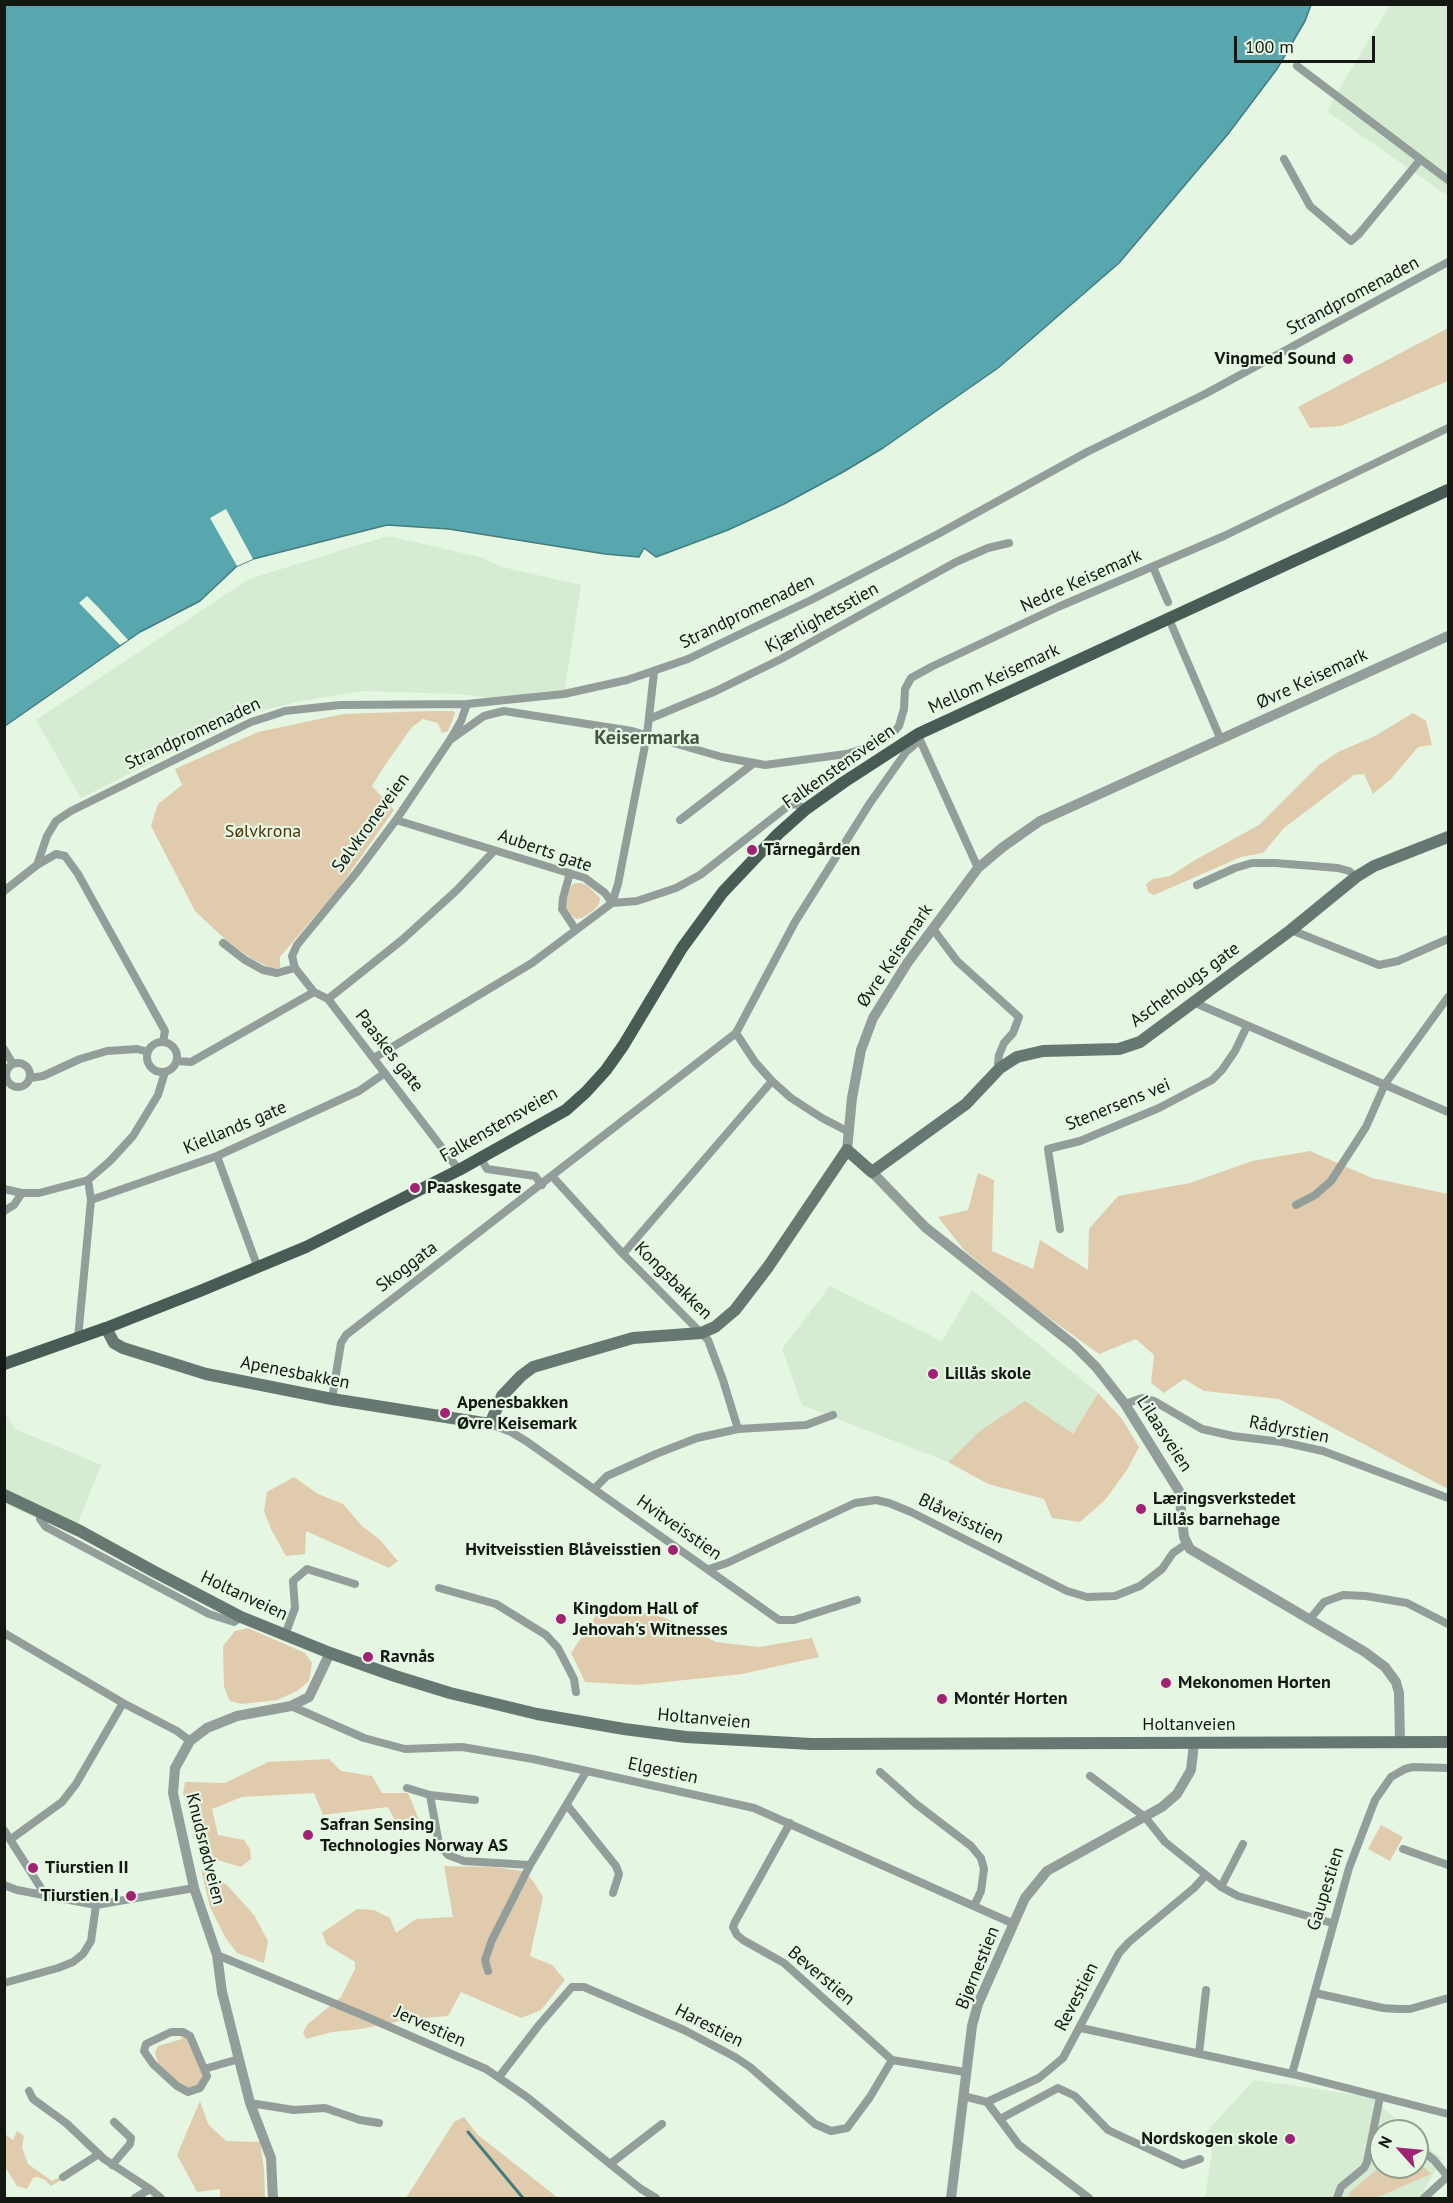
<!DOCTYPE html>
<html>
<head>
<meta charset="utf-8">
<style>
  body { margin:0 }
  #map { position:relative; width:1453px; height:2203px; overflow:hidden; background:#e5f6e3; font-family:"PT Sans",sans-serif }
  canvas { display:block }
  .frame { position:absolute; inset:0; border:6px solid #131912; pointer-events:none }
  .north { position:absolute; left:1369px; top:2119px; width:60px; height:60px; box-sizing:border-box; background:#e5f6e3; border:2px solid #919e8f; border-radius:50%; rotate:297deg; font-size:16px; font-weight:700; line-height:24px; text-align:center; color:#131912 }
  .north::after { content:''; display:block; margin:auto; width:21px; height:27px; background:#a12274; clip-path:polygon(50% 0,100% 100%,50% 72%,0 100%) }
  .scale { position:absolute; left:1234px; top:36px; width:141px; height:27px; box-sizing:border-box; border:3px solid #131912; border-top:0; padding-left:8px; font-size:18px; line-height:21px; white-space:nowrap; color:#131912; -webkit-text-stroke:4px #e5f6e3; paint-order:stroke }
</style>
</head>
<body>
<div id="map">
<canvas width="1453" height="2203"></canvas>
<div class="frame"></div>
<div class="north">N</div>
<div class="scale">100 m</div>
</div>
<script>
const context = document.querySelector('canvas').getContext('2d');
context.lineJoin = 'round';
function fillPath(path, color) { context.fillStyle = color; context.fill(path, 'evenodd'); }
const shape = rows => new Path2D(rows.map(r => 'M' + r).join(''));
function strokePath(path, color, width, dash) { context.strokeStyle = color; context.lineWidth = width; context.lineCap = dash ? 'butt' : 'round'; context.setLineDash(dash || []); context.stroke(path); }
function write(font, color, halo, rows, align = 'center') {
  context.font = font + ' "PT Sans",sans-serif'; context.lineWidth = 4.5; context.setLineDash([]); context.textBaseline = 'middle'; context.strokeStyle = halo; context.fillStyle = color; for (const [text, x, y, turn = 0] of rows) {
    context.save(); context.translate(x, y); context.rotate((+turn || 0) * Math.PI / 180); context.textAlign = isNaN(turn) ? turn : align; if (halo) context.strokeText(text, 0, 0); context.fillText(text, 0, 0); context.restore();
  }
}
fillPath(shape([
  [1390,5,1448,5,1448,196,1328,112,1335,96],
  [388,536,480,557,502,567,581,585,564,694,506,700,459,694,363,691,301,701,249,714,81,798,36,720,249,579],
  [830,1286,942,1341,972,1290,1098,1393,1073,1434,981,1430,948,1462,802,1405,782,1349],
  [4,1412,15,1429,101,1465,73,1535,5,1504],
  [1254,2080,1371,2097,1410,2131,1381,2131,1381,2167,1417,2167,1417,2137,1442,2159,1420,2198,1205,2198,1212,2151,1198,2141]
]), '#d6ecd2');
fillPath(shape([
  [1448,328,1448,381,1341,426,1310,428,1298,407],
  [429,711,454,711,455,714,448,731,442,733,438,723,423,719,412,727,383,768,372,786,394,810,339,888,280,957,280,968,271,968,252,959,226,940,195,911,151,826,158,804,182,785,175,769,258,732,343,714],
  [1413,713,1426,721,1432,745,1418,747,1391,779,1373,794,1364,774,1354,775,1284,828,1263,853,1241,857,1154,895,1148,892,1146,884,1153,879,1170,876,1195,860,1259,825,1319,765,1338,752,1375,736],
  [575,883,581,883,588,886,600,898,599,904,593,911,582,918,576,919,567,911,565,904,571,886],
  [1310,1151,1372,1178,1448,1194,1448,1489,1279,1399,1204,1391,1184,1379,1164,1393,1151,1383,1154,1355,1136,1339,1099,1354,1027,1302,964,1250,938,1217,968,1210,978,1173,994,1180,992,1251,1033,1269,1040,1240,1088,1270,1089,1229,1118,1196,1190,1183,1252,1161],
  [1098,1393,1122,1419,1139,1447,1127,1470,1105,1500,1080,1522,1052,1518,1044,1499,988,1484,948,1462,981,1430,1025,1401,1073,1434],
  [294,1477,318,1494,343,1504,362,1526,380,1540,398,1561,389,1568,306,1531,305,1554,286,1556,271,1529,264,1511,267,1492],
  [604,1603,663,1617,716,1642,759,1647,812,1638,819,1657,742,1674,637,1685,585,1682,571,1653],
  [248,1628,305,1653,312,1663,309,1681,297,1691,277,1700,242,1704,230,1701,224,1687,223,1646,235,1631],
  [329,1759,341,1771,372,1776,382,1793,408,1793,420,1822,397,1824,388,1807,323,1815,314,1793,242,1797,212,1809,218,1835,244,1840,250,1849,251,1859,241,1867,214,1859,206,1837,195,1820,183,1794,185,1782,225,1783,268,1762],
  [1381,1825,1403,1837,1390,1861,1368,1849],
  [444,1866,493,1867,523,1871,533,1881,543,1897,530,1956,552,1965,565,1980,541,2010,521,2018,461,1992,448,2016,410,2019,361,2029,332,2032,306,2039,303,2032,308,2024,341,1997,355,1969,355,1962,327,1945,322,1933,357,1909,374,1910,390,1918,396,1933,416,1919,453,1917],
  [201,1870,227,1885,254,1915,268,1941,264,1963,237,1953,225,1937,210,1907],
  [178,2033,187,2037,203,2072,200,2084,190,2089,181,2085,158,2063,155,2053,158,2046,182,2039],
  [200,2101,208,2124,226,2141,260,2142,264,2169,265,2198,220,2198,220,2189,197,2192,177,2155],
  [464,2117,477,2134,558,2198,406,2198,454,2122],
  [17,2131,24,2136,22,2147,28,2164,52,2181,62,2176,63,2179,51,2186,45,2180,38,2177,33,2178,27,2189,17,2186,5,2167,5,2134,13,2140],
  [1417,2160,1431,2174,1376,2198,1348,2198,1350,2192,1381,2166,1417,2167]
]), '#e0ccad');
const water = shape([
  [5,5,1311,5,1305,21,1277,69,1228,134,1119,263,998,368,883,448,843,472,784,504,728,530,656,557,644,548,639,557,605,554,449,529,387,525,253,559,237,566,200,601,140,632,5,726,5,5]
]);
fillPath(water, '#58a7ae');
strokePath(water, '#437c7f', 1.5);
fillPath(shape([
  [226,509,253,559,237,566,210,518],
  [87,596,97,606,128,640,120,645,79,603]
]), '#e5f6e3');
strokePath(shape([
  [468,2132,523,2198]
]), '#437c7f', 3);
strokePath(shape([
  [1297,66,1448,180],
  [1284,159,1310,206,1351,241,1359,234,1420,160],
  [1153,567,1168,602],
  [1169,619,1221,740],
  [649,719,716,691,781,659,956,562,988,548,1009,543],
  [450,740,484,716,504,711,632,731,722,757,765,765,846,754,873,746,893,733,899,726,904,709,905,689,911,678,931,667,1058,607,1224,536,1448,428],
  [920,740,978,868],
  [396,820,585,878,605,893,612,903],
  [680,820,754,763],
  [37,865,47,836,56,821,71,811,251,722,270,716,285,711,340,705,467,704,564,694,627,680,688,659,811,600,938,534,1087,452,1205,394,1448,262],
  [570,873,563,898,562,909,576,930],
  [1197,885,1235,868,1252,863,1275,863,1338,868,1349,871,1356,877],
  [4,891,37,865,56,854,65,856,78,874,165,1031,163,1042],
  [612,903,618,884,647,735,654,672],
  [933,929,957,961,1019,1017,1013,1033,1004,1043,999,1055,998,1063,1000,1068],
  [1291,930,1379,965,1398,961,1448,939],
  [223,943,245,960,263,970,277,973,295,968],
  [328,999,402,940,457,890,494,851],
  [1193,1002,1448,1112],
  '147 1057a15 15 0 1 1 30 0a15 15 0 1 1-30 0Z',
  [4,1049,13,1064],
  [374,1058,532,963,612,903,637,901,676,888,700,875,788,806,795,804,806,809],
  [177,1061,191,1062,314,992],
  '6 1075a12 12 0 1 1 24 0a12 12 0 1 1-24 0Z',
  [30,1078,43,1076,80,1059,107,1051,137,1049,148,1052],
  [849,1132,822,1118,791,1098,772,1081,755,1062,736,1033,795,922,870,803,906,752,920,740,918,734],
  [217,1156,258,1268],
  [481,1159,487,1169,535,1176,542,1185],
  [459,1170,328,999,314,992,295,968,292,956,297,945,357,872,396,820,450,740,461,721,467,704],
  [552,1176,623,1254,708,1340,723,1380,738,1429],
  [4,1189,22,1193,39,1193,88,1180,110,1161,133,1136,158,1095,165,1072],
  [91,1200,217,1156,359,1091,385,1073],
  [1296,1205,1315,1195,1331,1181,1366,1127,1385,1084,1448,997],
  [4,1211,14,1205,22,1193],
  [1060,1229,1048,1149,1080,1141,1159,1108,1212,1080,1222,1070,1235,1051,1247,1026],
  [623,1254,772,1081],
  [78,1338,91,1200,88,1180],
  [332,1399,341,1343,346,1335,736,1033],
  [1125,1404,1142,1398,1154,1401,1202,1429,1233,1436,1282,1442,1323,1451,1448,1498],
  [490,1424,511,1432,526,1441,779,1620,794,1620,857,1600],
  [595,1488,607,1476,656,1454,697,1438,738,1429,806,1425,833,1415],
  [43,1512,40,1519,46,1527,209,1614,234,1622,241,1617],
  [709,1569,727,1563,855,1503,876,1500,889,1503,911,1512,1067,1591,1087,1597,1115,1596,1140,1586,1162,1569,1173,1553,1186,1544],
  [439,1588,496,1604,546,1635,558,1648,574,1679,576,1692],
  [1310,1619,1324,1602,1343,1595,1366,1596,1407,1603,1448,1624],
  [4,1633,123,1703,177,1731,190,1741],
  [285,1635,295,1608,293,1581,307,1569,355,1584],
  [291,1706,364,1738,405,1749,462,1747,533,1759,754,1808,1014,1924],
  [880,1772,916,1804,971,1846,981,1858,984,1869,981,1891,974,1906],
  [1090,1776,1145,1817,1165,1842,1221,1887,1238,1896,1332,1923],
  [407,1788,430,1795,475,1800],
  [430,1795,439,1844,448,1855,464,1861,530,1865,586,1772],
  [567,1805,616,1866,619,1874,613,1893],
  [790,1823,735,1922,733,1927,737,1935,743,1940,784,1963,892,2060,965,2072],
  [4,1830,46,1896],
  [11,1839,62,1802,76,1784,123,1703],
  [1403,1849,1448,1865],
  [4,1885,17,1890,96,1905,194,1888],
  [1221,1887,1243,1844],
  [217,1955,360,2014,486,2069,527,2097,641,2189,656,2198],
  [488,1971,485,1960,492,1940,530,1865],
  [4,1983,58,1968,73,1962,83,1954,91,1941,96,1905],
  [1315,1993,1383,2008,1398,2009,1410,2009,1448,1998],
  [1081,2028,1292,2074,1448,2114],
  [1199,2054,1206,1990],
  [204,2069,207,2076,200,2088,188,2092,177,2086,153,2064,144,2051,146,2044,171,2032,183,2032,190,2036,204,2069,239,2059],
  [1292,2074,1349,1868,1375,1800,1391,1777,1405,1769,1413,1767,1448,1768],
  [499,2077,539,2025,572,1987,584,1987,684,2030,735,2057,750,2067,815,2124,831,2131,847,2128,870,2097,892,2060],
  [29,2091,33,2099,66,2123,104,2159,150,2189,161,2198],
  [963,2096,987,2102,1039,2078,1063,2058,1119,1953,1129,1942,1194,1888,1205,1876],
  [987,2102,1019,2145,1089,2198],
  [250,2103,294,2110,325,2108,360,2120,379,2123],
  [1000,2119,1058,2088,1075,2096,1108,2130,1183,2165,1200,2159],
  [1372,2139,1381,2139],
  [1417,2147,1434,2160,1448,2177],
  [610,2164,662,2124],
  [112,2165,130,2144,131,2138,114,2122],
  [63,2177,99,2154],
  [135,2198,150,2189],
  [1337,2198,1341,2187,1364,2168,1367,2162,1380,2097],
  [1424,2198,1448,2176]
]), '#939e9a', 8);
strokePath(shape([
  [847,1150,852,1098,861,1050,873,1018,908,962,978,868,1003,847,1040,821,1448,636],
  [872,1172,925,1227,1074,1345,1096,1367,1125,1404,1179,1491,1184,1537,1190,1549,1365,1652,1385,1667,1396,1682,1399,1693,1400,1742],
  [273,2198,271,2158,250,2103,222,1992,217,1955,194,1888,182,1834,173,1793,175,1768,190,1741,207,1728,237,1716,291,1706,309,1697,330,1653],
  [951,2198,972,2026,978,2004,1025,1898,1047,1871,1162,1807,1177,1794,1191,1770,1194,1743]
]), '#939e9a', 10);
strokePath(shape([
  [106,1328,114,1343,123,1348,206,1374,332,1399,490,1424,502,1396,521,1376,533,1367,633,1338,701,1333,715,1327,735,1310,768,1267,847,1150,872,1172,966,1104,1000,1068,1017,1057,1043,1051,1119,1049,1140,1042,1291,930,1356,877,1374,866,1448,837],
  [4,1495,80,1531,153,1571,241,1617,330,1653,395,1676,450,1693,537,1714,624,1729,686,1737,811,1744,1448,1742]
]), '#677771', 12);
strokePath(shape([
  [4,1364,106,1328,200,1291,306,1247,459,1170,566,1110,586,1092,606,1070,623,1046,682,948,723,892,778,834,806,809,844,782,918,734,1448,490]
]), '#485b55', 12);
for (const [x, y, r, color] of [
  [1348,359,6,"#a12274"],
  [752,850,6,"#a12274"],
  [415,1188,6,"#a12274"],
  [933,1374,6,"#a12274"],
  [445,1413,6,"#a12274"],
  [1141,1509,6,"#a12274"],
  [673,1550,6,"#a12274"],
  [561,1619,6,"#a12274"],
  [368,1657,6,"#a12274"],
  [1166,1683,6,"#a12274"],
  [942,1699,6,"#a12274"],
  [308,1835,6,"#a12274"],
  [33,1868,6,"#a12274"],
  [131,1896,6,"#a12274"],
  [1290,2139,6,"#a12274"]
]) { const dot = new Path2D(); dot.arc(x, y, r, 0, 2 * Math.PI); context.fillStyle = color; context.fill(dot); strokePath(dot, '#e5f6e3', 2); }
write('18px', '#131912', '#e5f6e3', [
  ["Strandpromenaden",1353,296,-28],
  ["Nedre Keisemark",1081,581,-24],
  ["Strandpromenaden",747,612,-26],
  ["Kjærlighetsstien",822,618,-29],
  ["Mellom Keisemark",994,679,-25],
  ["Øvre Keisemark",1312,679,-25],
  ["Strandpromenaden",193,734,-25],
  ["Falkenstensveien",839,767,-35],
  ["Sølvkroneveien",371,823,-54],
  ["Auberts gate",545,851,19],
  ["Øvre Keisemark",895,956,-56],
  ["Aschehougs gate",1185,985,-36],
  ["Paaskes gate",389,1051,52],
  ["Stenersens vei",1118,1105,-22],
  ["Falkenstensveien",499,1125,-30],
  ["Kiellands gate",235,1128,-23],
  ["Skoggata",407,1267,-37],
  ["Kongsbakken",673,1281,45],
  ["Apenesbakken",295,1373,11],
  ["Rådyrstien",1289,1430,11],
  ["Lilaasveien",1164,1434,57],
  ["Blåveisstien",961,1519,26],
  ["Hvitveisstien",679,1528,35],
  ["Holtanveien",244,1596,25],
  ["Holtanveien",704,1719,5],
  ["Holtanveien",1189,1725],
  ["Elgestien",663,1771,12],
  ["Knudsrødveien",205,1849,76],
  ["Gaupestien",1326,1889,-73],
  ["Bjørnestien",978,1968,-68],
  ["Beverstien",821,1976,40],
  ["Revestien",1077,1997,-63],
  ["Harestien",709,2026,27],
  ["Jervestien",430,2027,24]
]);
write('bold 18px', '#131912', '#e5f6e3', [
  ["Vingmed Sound",1336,359,"right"],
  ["Tårnegården",764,850],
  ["Paaskesgate",427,1188],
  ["Lillås skole",945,1374],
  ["Apenesbakken",457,1403],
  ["Øvre Keisemark",457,1424],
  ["Læringsverkstedet",1153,1499],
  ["Lillås barnehage",1153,1520],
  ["Hvitveisstien Blåveisstien",661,1550,"right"],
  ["Kingdom Hall of",573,1609],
  ["Jehovah's Witnesses",573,1630],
  ["Ravnås",380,1657],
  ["Mekonomen Horten",1178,1683],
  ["Montér Horten",954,1699],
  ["Safran Sensing",320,1825],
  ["Technologies Norway AS",320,1846],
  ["Tiurstien II",45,1868],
  ["Tiurstien I",119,1896,"right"],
  ["Nordskogen skole",1278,2139,"right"]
], 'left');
write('18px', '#4c3509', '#e5f6e3', [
  ["Sølvkrona",263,832]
]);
write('bold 20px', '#475445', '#e5f6e3', [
  ["Keisermarka",647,738]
]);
</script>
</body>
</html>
